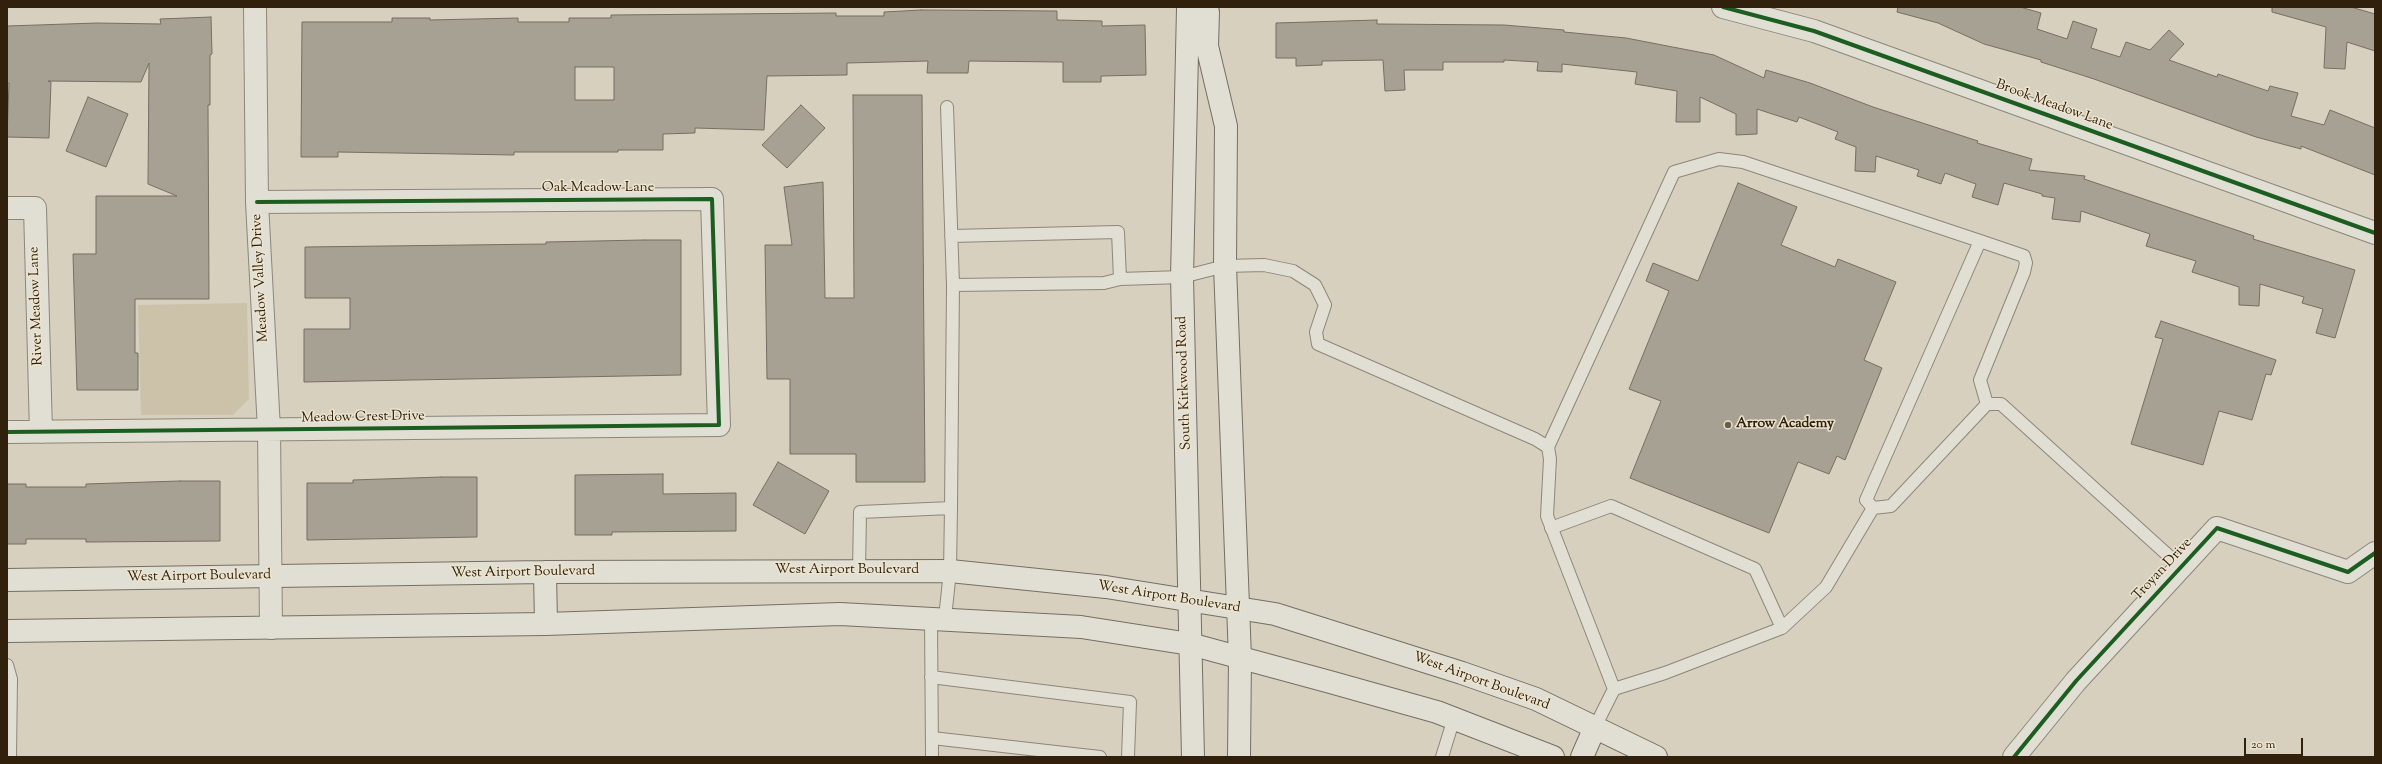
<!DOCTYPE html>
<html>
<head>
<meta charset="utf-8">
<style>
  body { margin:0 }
  #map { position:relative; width:2382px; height:764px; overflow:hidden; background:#d7d0bf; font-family:"Sorts Mill Goudy",serif }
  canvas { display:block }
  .frame { position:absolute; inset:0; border:8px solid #30200c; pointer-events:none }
  .scale { position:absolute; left:2244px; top:738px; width:59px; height:18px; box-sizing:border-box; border:2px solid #30200c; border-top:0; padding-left:5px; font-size:12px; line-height:14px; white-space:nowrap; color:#30200c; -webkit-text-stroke:3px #ece4cf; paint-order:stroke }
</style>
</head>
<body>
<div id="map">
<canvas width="2382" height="764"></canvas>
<div class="frame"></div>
<div class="scale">20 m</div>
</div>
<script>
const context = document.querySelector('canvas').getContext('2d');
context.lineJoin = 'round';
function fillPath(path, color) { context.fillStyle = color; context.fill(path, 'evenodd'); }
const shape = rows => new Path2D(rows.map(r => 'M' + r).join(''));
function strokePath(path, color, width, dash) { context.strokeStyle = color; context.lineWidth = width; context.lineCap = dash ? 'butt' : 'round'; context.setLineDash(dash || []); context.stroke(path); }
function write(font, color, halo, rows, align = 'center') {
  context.font = font + ' "Sorts Mill Goudy",serif'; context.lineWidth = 3; context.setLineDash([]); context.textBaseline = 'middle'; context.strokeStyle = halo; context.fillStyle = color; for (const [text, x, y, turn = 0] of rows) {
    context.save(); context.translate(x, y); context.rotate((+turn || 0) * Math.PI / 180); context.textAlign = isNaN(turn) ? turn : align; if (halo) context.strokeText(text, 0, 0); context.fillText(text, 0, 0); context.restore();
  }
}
fillPath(shape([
  [247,303,249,399,233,415,141,415,138,305]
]), '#ccc2aa');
const building = shape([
  [1898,7,2020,7,2041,13,2037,29,2067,39,2073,21,2097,29,2091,48,2120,57,2126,42,2150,50,2169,30,2184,44,2169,60,2217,77,2218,74,2268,91,2270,86,2298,93,2291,116,2324,125,2330,110,2375,128,2375,175,2301,146,2301,149,2256,137,2094,79,2041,62,2041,60,1984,44,1938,23,1897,12,1898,7],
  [2272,7,2351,7,2375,14,2375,51,2347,42,2345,69,2324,68,2326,27,2272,12,2272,7],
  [921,10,1057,11,1057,20,1102,21,1102,26,1145,25,1146,75,1101,76,1101,82,1063,82,1063,62,969,61,968,73,927,73,928,61,847,63,847,75,767,76,764,130,695,128,695,133,663,134,663,150,618,150,618,152,514,152,514,155,338,152,338,157,301,157,302,22,392,22,392,18,430,18,430,20,518,18,518,22,569,22,569,18,611,18,611,15,836,13,836,16,884,16,884,12,921,10],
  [575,67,614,67,614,100,575,100,575,67],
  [211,17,212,54,210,55,210,105,208,105,209,299,135,299,135,353,138,353,138,390,77,390,73,254,96,254,96,196,177,196,148,184,149,63,141,82,48,81,51,82,49,138,7,137,9,83,7,83,7,26,97,23,161,24,160,19,211,17],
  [1377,20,1377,24,1504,25,1564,30,1564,32,1626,38,1714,55,1764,78,1766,70,1810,83,1873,107,1978,141,1977,143,2032,159,2029,170,2085,176,2084,179,2254,236,2253,239,2355,270,2335,338,2316,333,2323,309,2302,303,2304,297,2260,284,2259,306,2239,305,2239,287,2192,272,2196,261,2146,246,2150,234,2081,211,2080,222,2052,219,2055,198,2042,196,2042,194,2004,183,1998,205,1972,197,1976,184,1945,173,1941,184,1917,176,1919,170,1876,156,1875,172,1855,171,1856,147,1835,139,1838,132,1799,117,1797,122,1757,109,1757,134,1736,135,1736,114,1700,97,1700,122,1676,122,1677,91,1635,84,1637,72,1562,64,1562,72,1537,71,1538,62,1504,60,1504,62,1443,62,1443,70,1404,70,1405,90,1385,91,1383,60,1322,61,1322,65,1296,66,1296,58,1276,58,1276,23,1377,20],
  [853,95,922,95,925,482,856,482,856,454,790,454,790,379,767,379,765,245,792,245,784,187,823,182,825,298,854,298,853,95],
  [88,97,128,114,106,167,66,151,88,97],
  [801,105,825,128,787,168,762,145,801,105],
  [1738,183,1797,207,1781,245,1835,267,1838,259,1896,282,1864,360,1882,368,1845,460,1837,456,1829,474,1798,462,1769,533,1630,478,1661,401,1629,389,1669,291,1646,281,1653,263,1698,281,1738,183],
  [644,240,681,240,681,375,304,382,304,329,350,329,350,298,305,298,305,247,546,244,546,242,644,240],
  [2161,321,2276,360,2271,375,2266,374,2252,420,2219,411,2203,465,2131,444,2163,339,2155,337,2161,321],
  [778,462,829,491,805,534,753,505,778,462],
  [663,474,663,494,736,493,736,531,612,532,612,535,575,535,575,475,663,474],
  [441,477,477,477,477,537,307,540,307,483,353,483,353,480,441,477],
  [180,481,220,481,220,541,86,542,86,539,26,539,26,544,7,544,7,484,26,484,26,487,86,487,86,484,180,481]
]);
fillPath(building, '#a7a194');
strokePath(building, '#756f63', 1);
const service = shape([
  [947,107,953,285],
  [951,236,1118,232,1120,279],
  [1980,241,2024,256,2026,263,2024,272,1980,380,1987,404],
  [1548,447,1674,172,1719,159,1743,162,1980,241,1866,500,1873,508],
  [951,508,953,285,1104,283,1120,279,1182,277,1225,266,1264,265,1293,271,1315,285,1325,305,1316,332,1318,344,1535,439,1548,447,1550,459,1547,516,1614,689,1595,727],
  [1551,528,1611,506,1755,569,1782,628],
  [859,571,860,512,951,508,950,571,945,618],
  [931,617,932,757],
  [7,665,11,679,10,757],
  [931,677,1130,702,1128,757],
  [1614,689,1665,673,1782,628,1826,587,1873,508,1891,506,1987,404,2001,404,2181,567],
  [932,738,1100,757],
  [1442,757,1454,718]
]);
const minor = shape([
  [255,7,257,202,269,430,271,628],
  [1723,7,1814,31,2375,233],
  [7,208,35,208,41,432],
  [7,432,719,425,712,199,257,202],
  [2014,757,2076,681,2217,528,2348,572,2375,553]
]);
const secondary = shape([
  [1188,8,1182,277,1193,757],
  [1208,12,1207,46,1226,126,1225,266,1240,658,1239,757],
  [545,572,546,624],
  [7,580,545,572,950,571,1106,587,1275,614,1462,673,1536,699,1656,757],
  [7,631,546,624,840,614,1081,627,1190,644,1330,682,1437,712,1553,757],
  [1582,757,1595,727]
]);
strokePath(service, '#8d867a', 14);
strokePath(minor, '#8d867a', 24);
strokePath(secondary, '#756f63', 24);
strokePath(service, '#e1ded4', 12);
strokePath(minor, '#e1ded4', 22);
strokePath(secondary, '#e1ded4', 22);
strokePath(shape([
  [1723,7,1814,31,2375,233],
  [7,432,719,425,712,199,257,202],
  [2014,757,2076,681,2217,528,2348,572,2375,553]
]), '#1b5e20', 4);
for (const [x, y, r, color] of [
  [1728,425,4,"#6a5e4b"]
]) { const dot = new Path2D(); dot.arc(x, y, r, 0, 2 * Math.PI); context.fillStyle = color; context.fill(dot); strokePath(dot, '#ece4cf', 1.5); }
write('14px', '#30200c', '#ece4cf', [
  ["Brook Meadow Lane",2054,106,20],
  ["Oak Meadow Lane",598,189],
  ["Meadow Valley Drive",261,278,-93],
  ["River Meadow Lane",37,306,-92],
  ["South Kirkwood Road",1185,383,-92],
  ["Meadow Crest Drive",363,418,-1],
  ["Troyan Drive",2163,570,-47],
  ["West Airport Boulevard",847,571],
  ["West Airport Boulevard",523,573,-1],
  ["West Airport Boulevard",199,577,-1],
  ["West Airport Boulevard",1169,598,9],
  ["West Airport Boulevard",1481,682,20]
]);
write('bold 14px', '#30200c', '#ece4cf', [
  ["Arrow Academy",1736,425]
], 'left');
</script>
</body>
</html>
